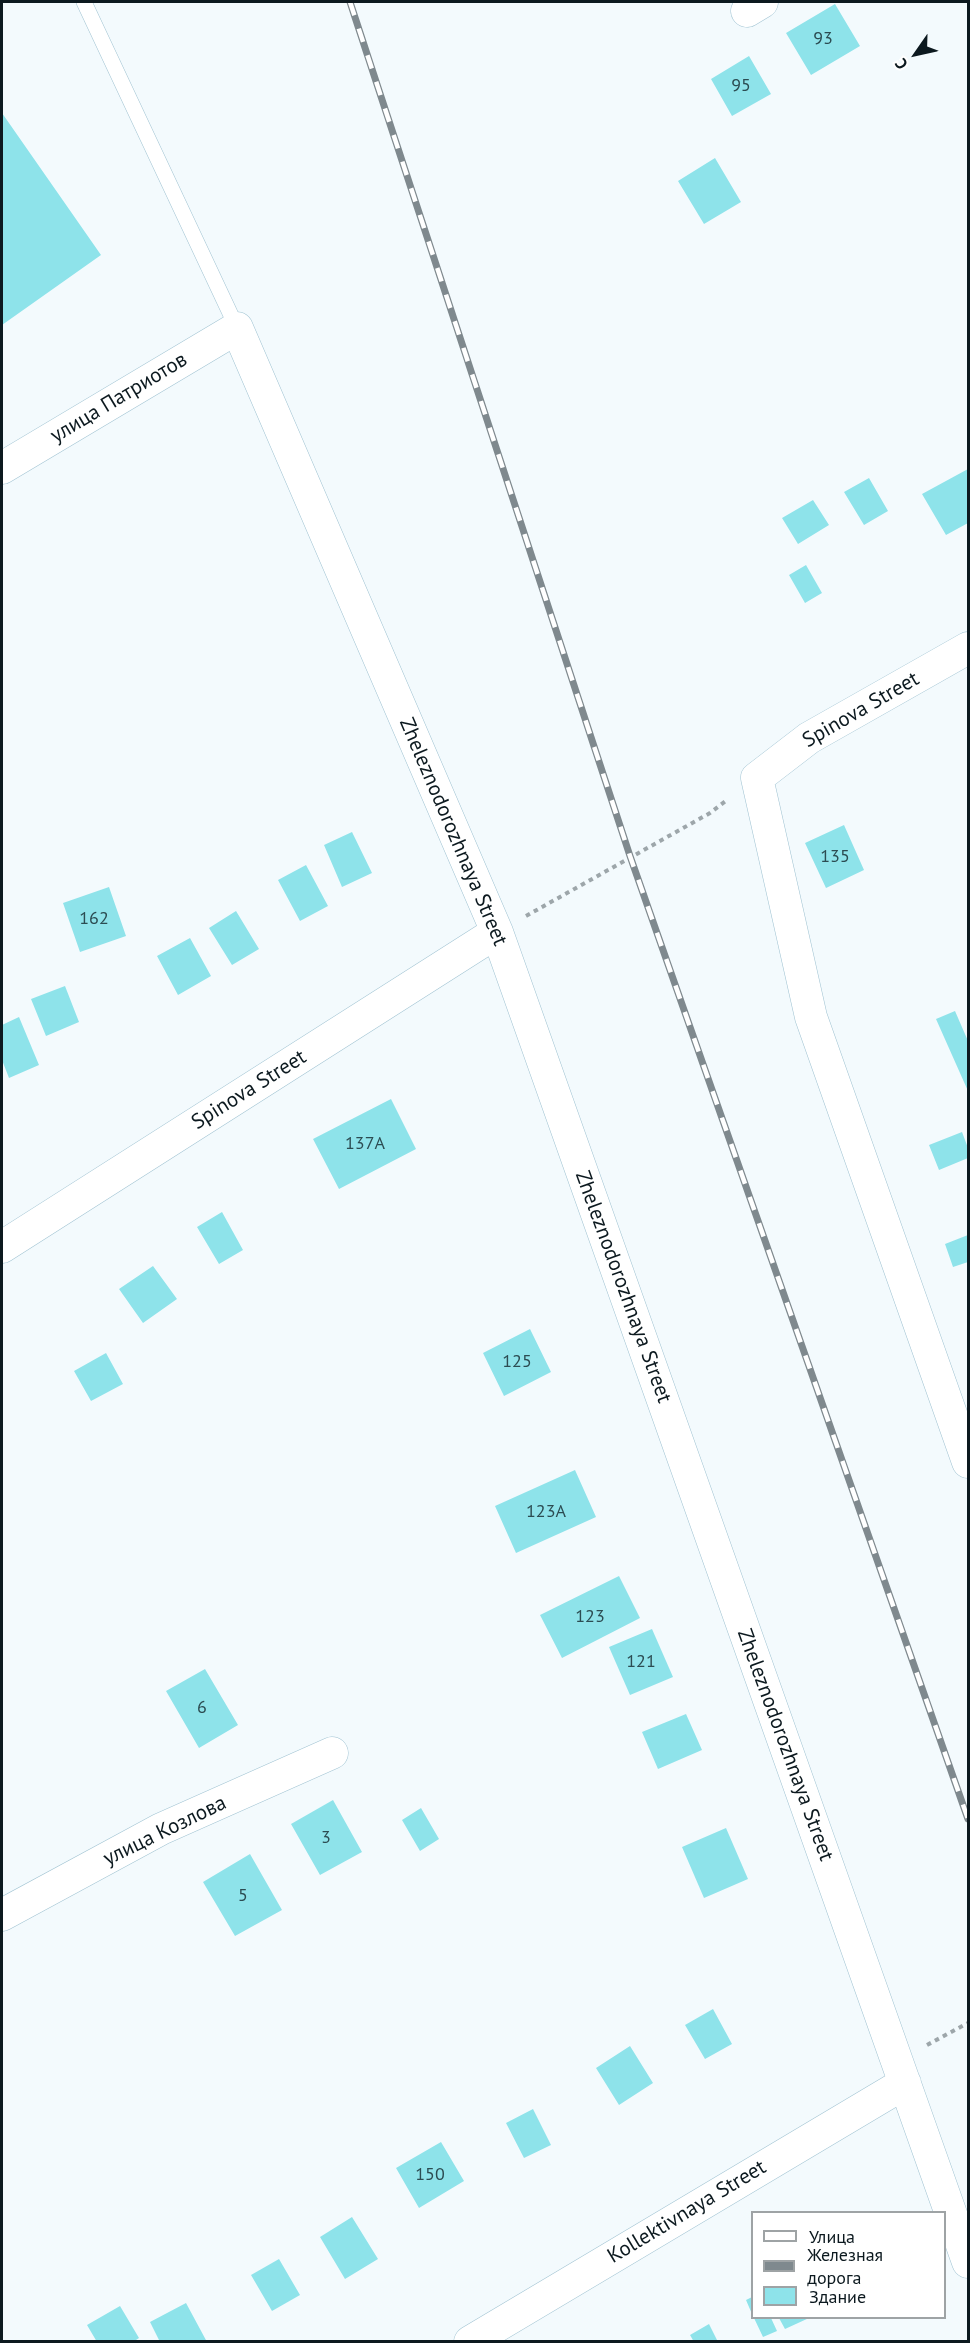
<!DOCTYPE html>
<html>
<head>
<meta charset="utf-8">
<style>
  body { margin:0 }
  #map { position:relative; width:970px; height:2343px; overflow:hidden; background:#f3fafd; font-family:"PT Sans",sans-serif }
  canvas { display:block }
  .frame { position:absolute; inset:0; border:3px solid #0c191f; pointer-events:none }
  .legend { position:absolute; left:751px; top:2211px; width:195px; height:108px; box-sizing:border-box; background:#fff; border:2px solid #9ea3a5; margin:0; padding:8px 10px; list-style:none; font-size:18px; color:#0c191f }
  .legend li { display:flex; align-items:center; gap:12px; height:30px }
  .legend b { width:30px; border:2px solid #9ea3a5 }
  .north { position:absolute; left:886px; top:24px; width:60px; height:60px; -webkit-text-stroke:4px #fff; paint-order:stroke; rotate:236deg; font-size:16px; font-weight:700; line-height:24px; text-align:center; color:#0c191f }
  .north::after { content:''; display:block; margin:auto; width:21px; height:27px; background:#0c191f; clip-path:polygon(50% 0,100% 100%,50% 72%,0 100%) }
</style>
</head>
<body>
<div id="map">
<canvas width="970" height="2343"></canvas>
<div class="frame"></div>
<ul class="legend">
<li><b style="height:8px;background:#fff"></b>Улица</li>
<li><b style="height:8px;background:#7f898e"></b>Железная дорога</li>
<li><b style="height:16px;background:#8ee3ea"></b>Здание</li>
</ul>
<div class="north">С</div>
</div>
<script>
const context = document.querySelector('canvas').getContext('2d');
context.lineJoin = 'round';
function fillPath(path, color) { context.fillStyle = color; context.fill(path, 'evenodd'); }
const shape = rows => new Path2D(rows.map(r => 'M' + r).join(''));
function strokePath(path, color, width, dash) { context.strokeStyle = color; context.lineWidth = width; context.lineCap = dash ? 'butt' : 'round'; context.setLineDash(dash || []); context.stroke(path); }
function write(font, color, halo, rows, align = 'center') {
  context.font = font + ' "PT Sans",sans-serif'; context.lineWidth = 6; context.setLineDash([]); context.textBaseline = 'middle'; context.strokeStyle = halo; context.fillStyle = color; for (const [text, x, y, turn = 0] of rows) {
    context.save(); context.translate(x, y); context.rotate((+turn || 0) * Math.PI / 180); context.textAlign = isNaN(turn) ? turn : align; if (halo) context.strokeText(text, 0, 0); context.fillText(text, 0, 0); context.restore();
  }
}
fillPath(shape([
  [835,4,860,46,811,75,786,33],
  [749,56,771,94,732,116,711,79],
  [2,113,101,255,2,325],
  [715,158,741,202,704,224,678,181],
  [968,469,968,523,946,535,922,494],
  [869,478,888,511,864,525,844,492],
  [813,500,829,525,798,544,782,518],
  [806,565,822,593,805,603,789,575],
  [844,825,864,870,826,888,805,843],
  [352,832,372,873,342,887,324,845],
  [306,865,328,906,300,921,278,880],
  [109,887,126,936,80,952,63,903],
  [236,911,259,949,232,965,209,928],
  [190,938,211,976,178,995,157,956],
  [65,986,79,1022,46,1036,31,999],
  [955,1011,968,1041,968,1091,936,1019],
  [19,1017,39,1065,9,1078,2,1060,2,1025],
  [391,1099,416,1149,339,1189,313,1139],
  [962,1132,968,1148,968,1158,939,1170,929,1145],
  [222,1212,243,1250,219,1264,197,1227],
  [968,1235,968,1262,953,1267,945,1244],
  [153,1266,177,1299,143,1323,119,1289],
  [530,1329,551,1372,504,1396,483,1353],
  [106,1353,123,1384,91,1401,74,1371],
  [575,1470,596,1517,516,1553,495,1506],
  [619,1576,640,1618,562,1658,540,1615],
  [652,1629,673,1677,630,1695,609,1647],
  [205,1669,238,1725,199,1748,166,1691],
  [686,1714,702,1750,658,1769,642,1732],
  [333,1800,362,1852,320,1875,291,1824],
  [421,1808,439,1839,420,1851,402,1820],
  [726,1828,748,1879,704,1898,682,1847],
  [250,1854,282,1910,235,1936,203,1882],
  [713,2009,732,2044,705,2059,685,2025],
  [630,2046,653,2083,619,2105,596,2068],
  [533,2109,551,2145,524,2158,506,2123],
  [441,2142,464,2181,419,2208,396,2168],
  [352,2217,378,2259,345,2279,320,2237],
  [279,2259,300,2295,272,2311,251,2275],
  [752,2297,752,2314,746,2300],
  [186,2303,207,2342,160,2342,150,2322],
  [120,2306,139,2338,133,2342,97,2342,87,2325],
  [754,2318,771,2318,777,2331,763,2337],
  [779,2318,809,2318,785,2329],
  [709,2324,718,2342,694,2342,690,2335]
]), '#8ee3ea');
const lane = shape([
  [84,2,237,328]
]);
const street = shape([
  [747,11,762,2],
  [2,468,237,328,497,932,968,2262],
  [968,648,809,738,757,778,811,1017,968,1462],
  [2,1247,497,932],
  [2,1915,161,1829,332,1753],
  [470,2342,905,2083]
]);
strokePath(lane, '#a0c3d2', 16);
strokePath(street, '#a0c3d2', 33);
strokePath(shape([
  [526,916,710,813,727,800],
  [927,2045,968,2023]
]), '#9da6aa', 4, [4.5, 4.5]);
strokePath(lane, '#fff', 15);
strokePath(street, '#fff', 32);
const rail = shape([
  [350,2,630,856,968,1819]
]);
strokePath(rail, '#7f898e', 7);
strokePath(rail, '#fff', 4.5, [14]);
write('18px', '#2c4c52', null, [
  ["93",823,39],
  ["95",741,86],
  ["135",835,857],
  ["162",94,919],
  ["137А",365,1144],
  ["125",517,1362],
  ["123А",546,1512],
  ["123",590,1617],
  ["121",641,1662],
  ["6",202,1708],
  ["3",326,1838],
  ["5",243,1896],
  ["150",430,2175]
]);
write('21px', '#0c191f', '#fff', [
  ["улица Патриотов",119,398,-31],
  ["Spinova Street",861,710,-30],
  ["Zheleznodorozhnaya Street",453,832,67],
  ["Spinova Street",249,1090,-32],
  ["Zheleznodorozhnaya Street",623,1287,70],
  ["Zheleznodorozhnaya Street",785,1745,70],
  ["улица Козлова",165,1831,-26],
  ["Kollektivnaya Street",687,2212,-31]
]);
</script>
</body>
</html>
